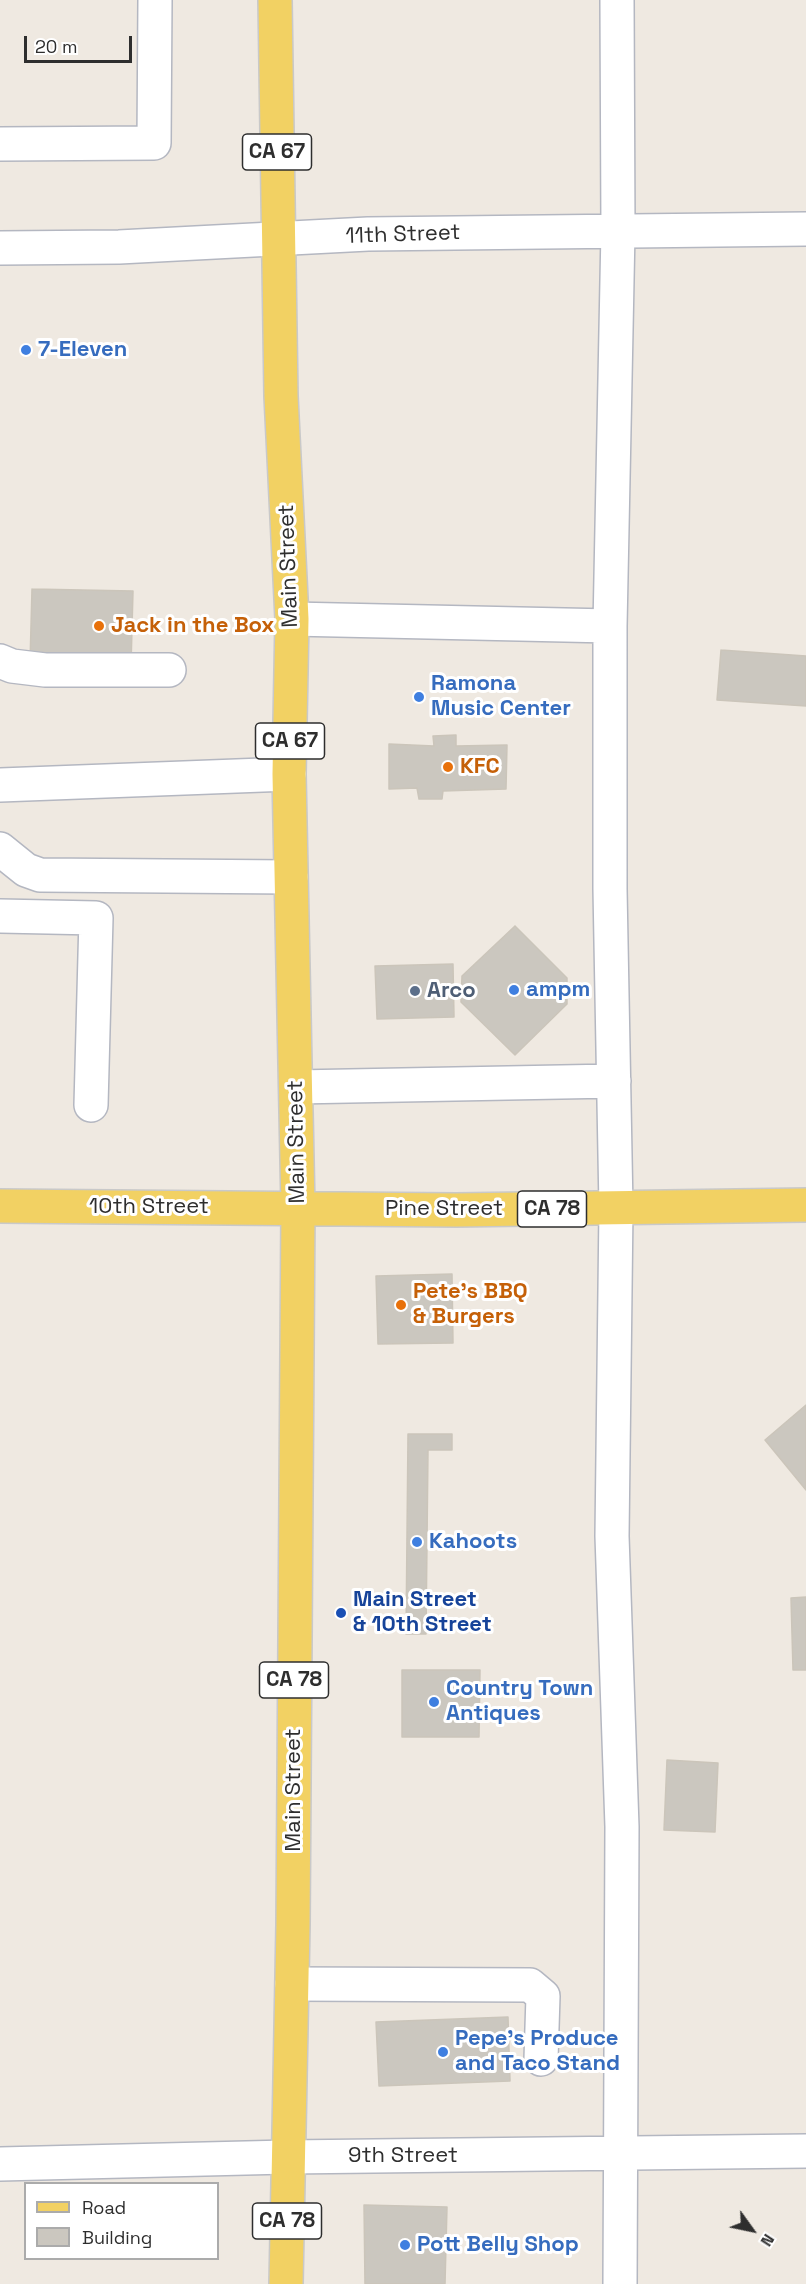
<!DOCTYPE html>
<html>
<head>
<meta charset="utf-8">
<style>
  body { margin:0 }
  #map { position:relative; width:806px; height:2284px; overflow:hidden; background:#efe9e1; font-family:"Space Grotesk",sans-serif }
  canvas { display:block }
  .legend { position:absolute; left:24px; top:2182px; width:195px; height:78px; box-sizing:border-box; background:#fff; border:2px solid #ababab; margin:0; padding:8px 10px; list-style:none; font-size:18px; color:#2e2e2e }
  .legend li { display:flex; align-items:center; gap:12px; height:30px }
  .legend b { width:30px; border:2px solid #ababab }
  .north { position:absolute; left:722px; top:2200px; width:60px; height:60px; -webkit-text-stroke:4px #fff; paint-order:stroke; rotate:123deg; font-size:16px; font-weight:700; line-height:24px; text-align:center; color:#2e2e2e }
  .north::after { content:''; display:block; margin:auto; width:21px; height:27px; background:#2e2e2e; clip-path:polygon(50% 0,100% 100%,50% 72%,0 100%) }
  .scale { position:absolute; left:24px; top:36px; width:108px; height:27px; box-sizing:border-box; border:3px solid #2e2e2e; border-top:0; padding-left:8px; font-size:18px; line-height:21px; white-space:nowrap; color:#2e2e2e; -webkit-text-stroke:4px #fff; paint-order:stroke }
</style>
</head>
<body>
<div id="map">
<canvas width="806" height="2284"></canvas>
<ul class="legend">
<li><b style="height:8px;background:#f2d163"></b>Road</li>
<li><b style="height:16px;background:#cbc7bf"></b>Building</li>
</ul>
<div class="north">N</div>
<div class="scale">20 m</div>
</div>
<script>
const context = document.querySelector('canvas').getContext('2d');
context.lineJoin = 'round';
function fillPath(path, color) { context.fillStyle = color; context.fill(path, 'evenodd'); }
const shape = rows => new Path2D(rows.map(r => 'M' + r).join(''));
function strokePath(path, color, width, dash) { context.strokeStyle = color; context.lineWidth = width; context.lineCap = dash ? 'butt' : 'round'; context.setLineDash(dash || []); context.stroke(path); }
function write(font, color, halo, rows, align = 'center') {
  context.font = font + ' "Space Grotesk",sans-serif'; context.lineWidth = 6; context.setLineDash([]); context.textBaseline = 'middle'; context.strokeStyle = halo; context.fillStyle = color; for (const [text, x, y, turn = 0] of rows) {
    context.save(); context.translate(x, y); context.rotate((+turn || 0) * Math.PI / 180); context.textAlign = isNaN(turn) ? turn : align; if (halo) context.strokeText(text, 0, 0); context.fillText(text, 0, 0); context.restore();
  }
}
const building = shape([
  [32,589,133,591,131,666,30,663,32,589],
  [721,650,806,656,806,706,717,700,721,650],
  [456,735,456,746,507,745,506,789,443,791,442,799,419,799,417,788,389,789,389,744,434,746,433,736,456,735],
  [515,926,567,978,567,1004,515,1055,461,1002,462,976,515,926],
  [453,964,454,1017,377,1019,375,966,453,964],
  [452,1274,453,1343,378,1344,376,1276,452,1274],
  [806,1405,806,1490,765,1440,806,1405],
  [408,1434,452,1434,452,1450,428,1450,426,1634,406,1634,408,1434],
  [806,1597,806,1670,793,1670,791,1598,806,1597],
  [402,1670,480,1670,479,1737,402,1737,402,1670],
  [667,1760,718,1763,715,1832,664,1830,667,1760],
  [508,2017,510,2081,379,2086,376,2022,508,2017],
  [364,2205,447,2207,445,2284,365,2284,364,2205]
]);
fillPath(building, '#cbc7bf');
strokePath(building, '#cbc5ba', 1.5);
const minor = shape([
  [617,0,618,231,610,626,610,889,616,1208,612,1536,622,1827,620,2284],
  [0,144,154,143,155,0],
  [0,248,119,247,368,234,806,229],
  [292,619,610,626],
  [0,661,12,666,45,670,169,670],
  [0,785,289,774],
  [0,849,26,870,40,875,291,877],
  [0,916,96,918,91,1105],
  [296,1087,614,1081],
  [292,1984,530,1985,543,1996,541,2059],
  [0,2164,287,2157,806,2151]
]);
const major = shape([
  [275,0,281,396,292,619,289,774,298,1208,293,1925,286,2284],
  [0,1206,456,1210,806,1205]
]);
strokePath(minor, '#b4b7c1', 36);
strokePath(major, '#c9c9c9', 36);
strokePath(minor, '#fff', 33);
strokePath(major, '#f2d163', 33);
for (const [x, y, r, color] of [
  [26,350,6,"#3f7fe0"],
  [99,626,6,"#e8710a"],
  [419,697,6,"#3f7fe0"],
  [448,767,6,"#e8710a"],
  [514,990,6,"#3f7fe0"],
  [415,991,6,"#5c6f8a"],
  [401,1305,6,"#e8710a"],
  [417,1542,6,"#3f7fe0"],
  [341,1613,6,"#1a4fb4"],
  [434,1702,6,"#3f7fe0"],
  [443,2052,6,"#3f7fe0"],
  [405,2245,6,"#3f7fe0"]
]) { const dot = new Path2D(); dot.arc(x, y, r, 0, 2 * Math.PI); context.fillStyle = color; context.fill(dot); strokePath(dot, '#fff', 2); }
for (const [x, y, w] of [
  [277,152,69],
  [290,741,69],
  [552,1209,69],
  [294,1680,69],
  [287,2221,69]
]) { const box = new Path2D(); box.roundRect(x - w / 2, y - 18, w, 36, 4.5); context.fillStyle = '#fff'; context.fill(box); strokePath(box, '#2e2e2e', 1.5); }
write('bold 21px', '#2e2e2e', null, [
  ["CA 67",277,152],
  ["CA 67",290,741],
  ["CA 78",552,1209],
  ["CA 78",294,1680],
  ["CA 78",287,2221]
]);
write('22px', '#2e2e2e', '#fff', [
  ["11th Street",403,235,-2],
  ["Main Street",289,566,-92],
  ["Main Street",297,1142,-91],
  ["10th Street",149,1207],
  ["Pine Street",444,1209],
  ["Main Street",294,1790,-90],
  ["9th Street",403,2156]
]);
write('bold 22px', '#366cbe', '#fff', [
  ["7-Eleven",38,350],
  ["Ramona",431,684],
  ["Music Center",431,709],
  ["ampm",526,990],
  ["Kahoots",429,1542],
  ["Country Town",446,1689],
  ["Antiques",446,1714],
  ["Pepe's Produce",455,2039],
  ["and Taco Stand",455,2064],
  ["Pott Belly Shop",417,2245]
], 'left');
write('bold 22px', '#c56008', '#fff', [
  ["Jack in the Box",111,626],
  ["KFC",460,767],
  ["Pete's BBQ",413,1292],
  ["& Burgers",413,1317]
], 'left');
write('bold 22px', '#4e5e75', '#fff', [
  ["Arco",427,991]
], 'left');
write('bold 22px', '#164399', '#fff', [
  ["Main Street",353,1600],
  ["& 10th Street",353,1625]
], 'left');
</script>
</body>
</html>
